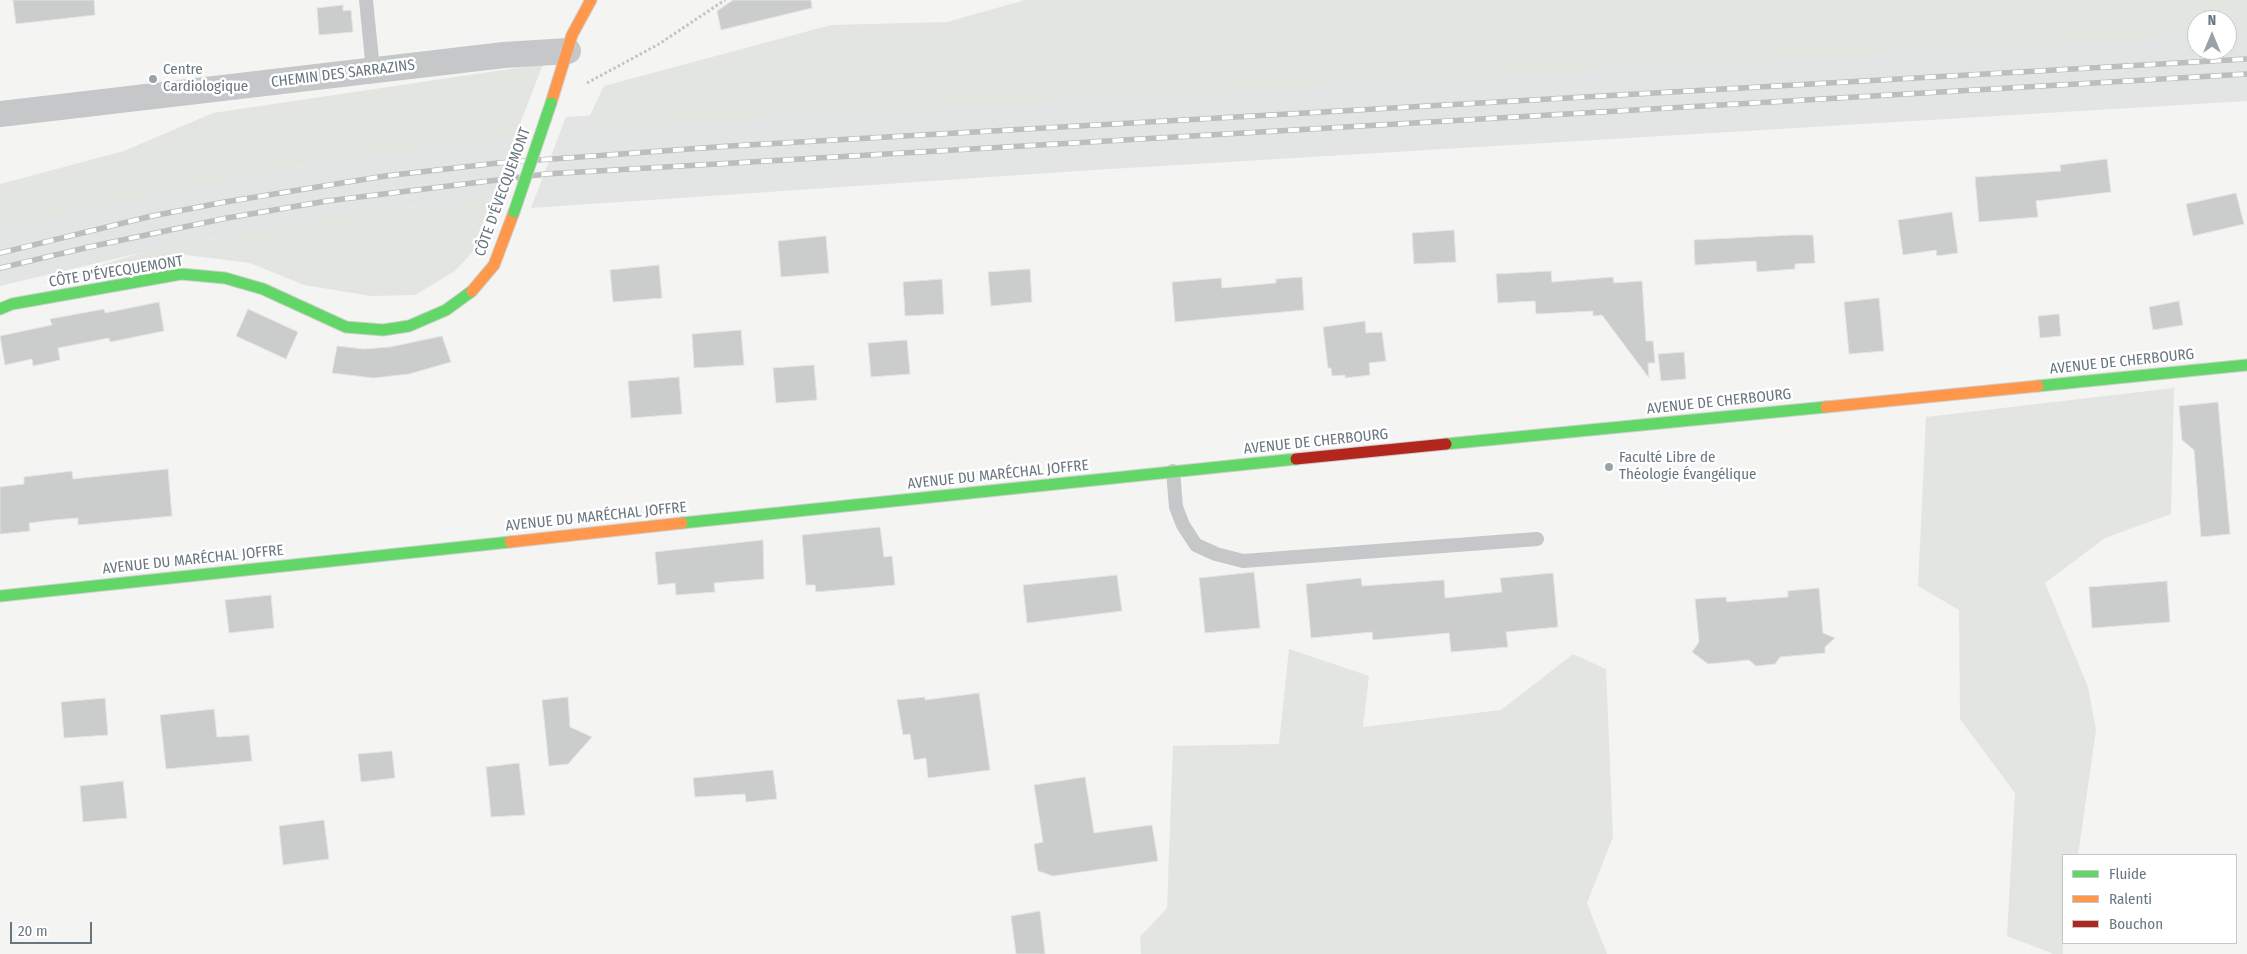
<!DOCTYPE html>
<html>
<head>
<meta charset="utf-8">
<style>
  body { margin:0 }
  #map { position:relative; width:2247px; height:954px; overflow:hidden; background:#f4f4f3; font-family:"Fira Sans Condensed",sans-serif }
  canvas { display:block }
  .legend { position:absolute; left:2062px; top:854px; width:175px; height:90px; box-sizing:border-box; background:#fff; border:1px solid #c3c8cc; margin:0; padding:6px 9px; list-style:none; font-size:15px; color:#68767f }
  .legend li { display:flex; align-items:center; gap:10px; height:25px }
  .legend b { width:25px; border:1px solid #c3c8cc }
  .north { position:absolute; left:2187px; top:10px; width:50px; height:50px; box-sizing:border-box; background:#fff; border:1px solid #c3c8cc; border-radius:50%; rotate:0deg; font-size:14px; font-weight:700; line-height:20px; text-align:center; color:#68767f }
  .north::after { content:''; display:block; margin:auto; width:18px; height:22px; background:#99a2a8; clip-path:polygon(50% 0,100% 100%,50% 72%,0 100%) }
  .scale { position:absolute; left:10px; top:922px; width:82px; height:22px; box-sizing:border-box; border:2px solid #68767f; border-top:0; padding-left:6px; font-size:15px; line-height:18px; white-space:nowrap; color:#68767f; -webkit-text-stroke:4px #fff; paint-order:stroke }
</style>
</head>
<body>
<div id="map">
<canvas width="2247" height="954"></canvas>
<ul class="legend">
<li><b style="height:6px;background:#63d668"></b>Fluide</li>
<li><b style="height:6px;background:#ff974d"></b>Ralenti</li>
<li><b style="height:6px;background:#b3261e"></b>Bouchon</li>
</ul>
<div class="north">N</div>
<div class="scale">20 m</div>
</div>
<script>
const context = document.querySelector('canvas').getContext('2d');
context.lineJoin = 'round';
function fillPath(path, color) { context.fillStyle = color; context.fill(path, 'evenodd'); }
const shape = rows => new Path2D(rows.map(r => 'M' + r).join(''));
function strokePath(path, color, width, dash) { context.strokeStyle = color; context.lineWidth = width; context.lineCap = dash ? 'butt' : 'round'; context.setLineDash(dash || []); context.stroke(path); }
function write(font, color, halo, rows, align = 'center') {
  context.font = font + ' "Fira Sans Condensed",sans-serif'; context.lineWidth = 5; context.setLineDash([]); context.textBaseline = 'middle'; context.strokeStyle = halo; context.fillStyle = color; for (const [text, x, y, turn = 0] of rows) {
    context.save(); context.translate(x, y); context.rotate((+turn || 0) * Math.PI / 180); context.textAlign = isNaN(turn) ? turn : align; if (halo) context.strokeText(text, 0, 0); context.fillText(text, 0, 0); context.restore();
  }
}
fillPath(shape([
  [2247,6,2247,101,1094,170,531,208,566,117,1069,86],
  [2197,20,2227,20,2227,50,2197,50],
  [515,137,495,200,349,213,144,252,0,286,0,231,156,193,344,159]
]), '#e3e4e4');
fillPath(shape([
  [1025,0,2247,0,2247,32,2227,33,2227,20,2197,20,2197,35,584,128,604,86,831,25,947,22],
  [543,64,515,137,344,159,156,193,0,231,0,184,124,151,213,113],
  [495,200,477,247,455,271,415,295,371,296,304,285,250,263,178,254,40,284,144,252,349,213],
  [2174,388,2171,514,2105,538,2045,583,2088,687,2096,730,2078,855,2063,855,2063,954,2054,954,2007,936,2015,793,1960,719,1959,610,1918,586,1926,417],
  [1289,649,1369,676,1363,727,1501,710,1573,654,1606,669,1613,837,1587,903,1607,954,1141,954,1140,937,1167,908,1173,746,1279,744]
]), '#e3e5e1');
const building = shape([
  [13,0,94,0,95,15,16,24,13,0],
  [733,0,811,0,812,8,721,30,717,11,733,0],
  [343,5,343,11,351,10,353,32,319,35,317,8,343,5],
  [2107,159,2111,192,2036,201,2038,217,1979,222,1975,177,2061,171,2060,165,2107,159],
  [2236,193,2244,224,2193,236,2186,204,2236,193],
  [1952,212,1958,253,1937,256,1936,250,1903,255,1898,220,1952,212],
  [1454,230,1456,262,1414,264,1412,233,1454,230],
  [1793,235,1813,235,1815,263,1795,264,1795,269,1757,272,1756,261,1695,265,1694,240,1793,235],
  [826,236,829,273,781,277,778,241,826,236],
  [659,265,662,298,613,302,610,270,659,265],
  [1030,269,1032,302,991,306,988,272,1030,269],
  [1551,271,1552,282,1613,277,1614,283,1642,281,1646,341,1653,341,1655,363,1648,363,1649,378,1602,315,1593,316,1593,311,1536,314,1535,301,1498,303,1496,274,1551,271],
  [1302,277,1304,310,1175,322,1172,282,1221,278,1222,288,1276,283,1276,279,1302,277],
  [942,279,944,314,905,316,903,282,942,279],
  [1879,298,1884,351,1849,354,1844,302,1879,298],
  [2179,301,2183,325,2153,330,2149,307,2179,301],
  [159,302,164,331,110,342,109,338,58,348,60,360,33,366,32,359,5,365,0,336,52,325,50,319,104,309,105,313,159,302],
  [248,309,298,332,286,359,236,336,248,309],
  [2059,314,2061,336,2040,338,2038,316,2059,314],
  [1365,321,1366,333,1382,332,1386,361,1369,363,1370,375,1345,378,1345,375,1332,376,1331,368,1328,368,1323,327,1365,321],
  [741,330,744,365,694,368,692,334,741,330],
  [442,336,451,362,409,374,373,378,332,373,337,346,364,349,390,347,442,336],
  [907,340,910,374,871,377,868,343,907,340],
  [1684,352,1686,379,1661,381,1658,354,1684,352],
  [814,365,817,400,776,403,773,368,814,365],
  [679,377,682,414,631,418,628,381,679,377],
  [2218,402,2230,534,2201,537,2194,450,2182,440,2179,406,2218,402],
  [168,469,172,516,78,525,78,518,54,520,29,523,30,531,0,534,0,487,24,484,24,477,72,471,73,479,168,469],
  [880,527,884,557,892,556,895,585,816,592,815,585,806,585,802,535,880,527],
  [763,540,764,579,714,583,715,592,676,595,675,583,658,585,655,552,763,540],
  [1254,572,1260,628,1205,633,1199,578,1254,572],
  [1553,573,1558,627,1506,632,1508,647,1451,652,1449,633,1373,640,1372,632,1311,638,1306,584,1361,578,1362,586,1444,580,1445,598,1502,592,1500,578,1553,573],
  [1117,575,1122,611,1027,623,1023,585,1117,575],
  [2167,581,2170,622,2092,628,2089,587,2167,581],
  [1819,588,1823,633,1835,638,1825,647,1825,653,1780,657,1775,664,1756,666,1749,660,1708,664,1692,652,1699,642,1695,599,1726,597,1727,602,1788,597,1788,591,1819,588],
  [271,595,274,628,229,633,225,600,271,595],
  [979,693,990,770,928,778,926,758,914,760,910,734,903,735,897,700,925,697,925,700,979,693],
  [568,697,570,727,592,737,568,764,549,766,542,700,568,697],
  [105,698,108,735,64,738,61,702,105,698],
  [214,709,217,737,249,735,252,761,166,769,160,715,214,709],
  [392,751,395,778,361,782,358,754,392,751],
  [519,763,525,815,491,817,486,767,519,763],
  [773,770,777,799,746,802,745,794,695,797,693,778,773,770],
  [1085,777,1094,833,1152,825,1158,861,1053,876,1038,871,1034,844,1043,842,1034,785,1085,777],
  [123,781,127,818,83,822,80,786,123,781],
  [324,820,329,859,283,865,279,826,324,820],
  [1040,911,1045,954,1016,954,1011,916,1040,911]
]);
fillPath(building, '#cbcccc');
strokePath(building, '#e4e4e2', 1);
const fast = shape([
  [0,309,12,304,181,274,225,278,263,289,346,327,383,330,409,326,446,310,472,291],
  [2038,386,2247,365],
  [1446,444,1826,407],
  [682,523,1296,459],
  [0,596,510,542]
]);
const slow = shape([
  [551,103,572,35,591,0],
  [472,291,494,265,514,212],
  [1826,407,2038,386],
  [510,542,682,523]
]);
const jam = shape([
  [1296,459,1446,444]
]);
strokePath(fast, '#cfd0d0', 13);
strokePath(slow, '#cfd0d0', 13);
strokePath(jam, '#cfd0d0', 13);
strokePath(shape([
  [587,83,659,44,725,0]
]), '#c4c4c5', 3, [2.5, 2.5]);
strokePath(shape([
  [366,0,373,70],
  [1173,471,1176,507,1183,525,1196,545,1216,554,1243,561,1537,539]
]), '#c5c7c8', 14);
strokePath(shape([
  [0,114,504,55,568,51]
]), '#c5c7c8', 26);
strokePath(fast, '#63d668', 11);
strokePath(slow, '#ff974d', 11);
strokePath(jam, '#b3261e', 11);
const rail = shape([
  [0,253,152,216,225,202,385,176,498,163,730,146,2247,59],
  [0,268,89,247,227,218,327,201,546,174,2247,74]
]);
strokePath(rail, '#bcbdbd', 5.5);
strokePath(rail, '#fff', 4, [11]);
const fastBridge = shape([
  [514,212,551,103]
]);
strokePath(fastBridge, '#cfd0d0', 13, []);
strokePath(fastBridge, '#63d668', 11);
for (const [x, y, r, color] of [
  [153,79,5,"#99a2a8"],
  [1609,467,5,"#99a2a8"]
]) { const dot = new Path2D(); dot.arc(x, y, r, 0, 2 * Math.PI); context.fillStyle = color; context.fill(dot); strokePath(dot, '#fff', 2); }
write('15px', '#68767f', '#fff', [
  ["Centre",163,70],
  ["Cardiologique",163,87],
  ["Faculté Libre de",1619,458],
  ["Théologie Évangélique",1619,475]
], 'left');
write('15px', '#68767f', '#fff', [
  ["CHEMIN DES SARRAZINS",343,74,-7],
  ["CÔTE D'ÉVECQUEMONT",503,192,-70],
  ["CÔTE D'ÉVECQUEMONT",116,272,-9],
  ["AVENUE DE CHERBOURG",2122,362,-6],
  ["AVENUE DE CHERBOURG",1719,402,-6],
  ["AVENUE DE CHERBOURG",1316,442,-6],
  ["AVENUE DU MARÉCHAL JOFFRE",998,475,-6],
  ["AVENUE DU MARÉCHAL JOFFRE",596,517,-6],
  ["AVENUE DU MARÉCHAL JOFFRE",193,560,-6]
]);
</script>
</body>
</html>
